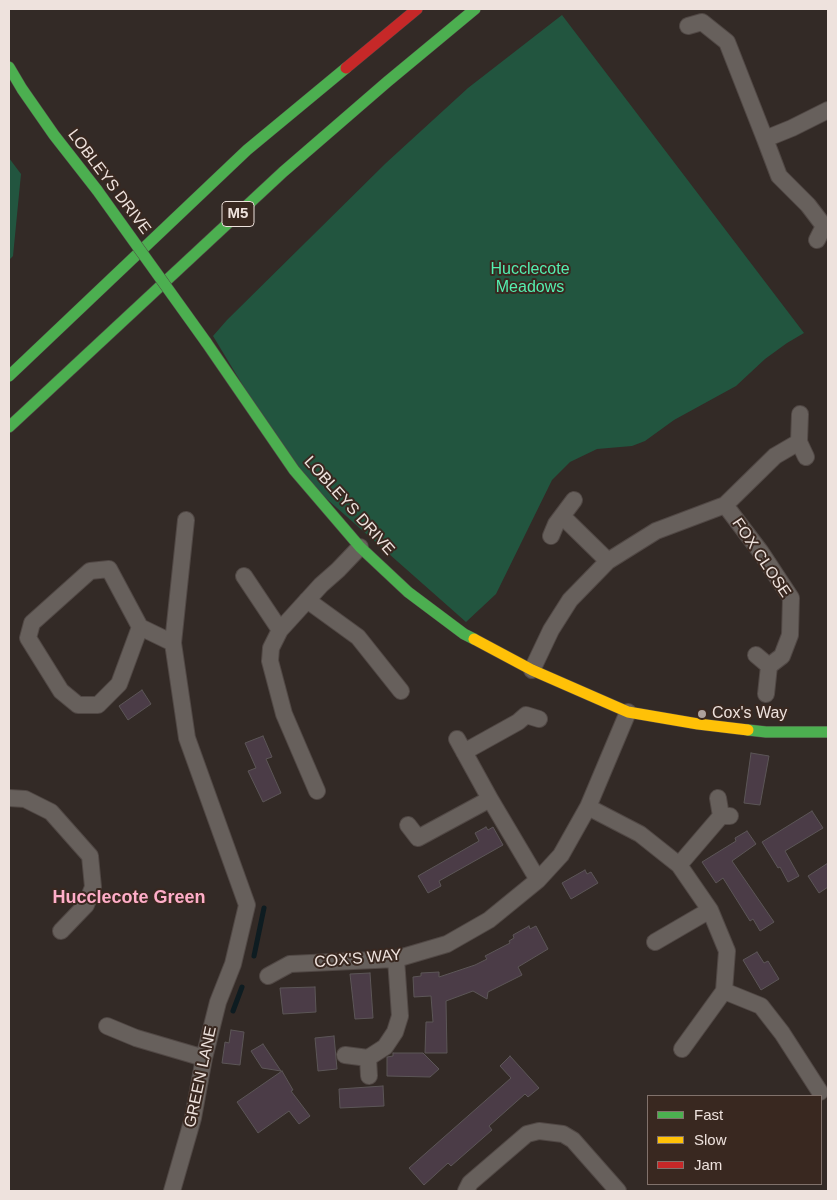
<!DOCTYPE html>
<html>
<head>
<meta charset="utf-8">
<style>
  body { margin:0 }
  #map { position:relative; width:837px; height:1200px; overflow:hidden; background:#332a26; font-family:Helvetica,sans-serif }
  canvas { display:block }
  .frame { position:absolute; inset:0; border:10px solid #eee2dd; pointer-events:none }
  .legend { position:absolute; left:647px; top:1095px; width:175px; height:90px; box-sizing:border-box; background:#392820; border:1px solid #81726c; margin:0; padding:6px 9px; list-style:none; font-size:15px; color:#eee2dd }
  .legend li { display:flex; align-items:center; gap:10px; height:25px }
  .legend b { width:25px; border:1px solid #81726c }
</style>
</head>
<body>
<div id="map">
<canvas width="837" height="1200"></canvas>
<div class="frame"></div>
<ul class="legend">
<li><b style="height:6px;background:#4caf50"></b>Fast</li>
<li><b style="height:6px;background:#ffc107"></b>Slow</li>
<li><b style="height:6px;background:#c62828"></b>Jam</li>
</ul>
</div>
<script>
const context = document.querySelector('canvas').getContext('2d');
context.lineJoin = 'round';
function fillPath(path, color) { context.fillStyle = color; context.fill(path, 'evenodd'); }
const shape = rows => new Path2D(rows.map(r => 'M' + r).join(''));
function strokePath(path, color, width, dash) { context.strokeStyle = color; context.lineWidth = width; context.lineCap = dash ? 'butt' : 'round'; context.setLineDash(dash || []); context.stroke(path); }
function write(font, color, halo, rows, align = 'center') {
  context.font = font + ' Helvetica,sans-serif'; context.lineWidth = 4; context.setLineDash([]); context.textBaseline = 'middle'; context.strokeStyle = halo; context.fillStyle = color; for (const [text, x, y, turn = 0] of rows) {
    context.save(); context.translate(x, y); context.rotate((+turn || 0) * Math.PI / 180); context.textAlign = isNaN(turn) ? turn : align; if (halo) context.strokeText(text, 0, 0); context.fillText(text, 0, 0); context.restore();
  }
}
fillPath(shape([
  [562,15,804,333,787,343,765,359,736,386,674,420,645,441,632,446,597,449,570,462,552,480,496,594,466,622,294,470,213,336,227,320,386,163,468,88],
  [9,158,21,174,13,256,9,260]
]), '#22553f');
strokePath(shape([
  [254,956,264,908],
  [233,1011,242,987]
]), '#0e1c21', 5);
const building = shape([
  [142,690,151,704,128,720,119,706,142,690],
  [263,736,272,757,266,759,281,793,263,802,248,771,256,768,245,743,263,736],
  [751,753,769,756,760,805,744,803,751,753],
  [812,811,823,828,785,851,799,876,788,882,780,867,778,868,762,842,812,811],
  [486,827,488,830,493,827,503,845,439,881,441,886,428,893,418,876,479,841,475,833,486,827],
  [747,831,756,844,732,861,774,922,760,931,753,919,750,921,723,878,716,883,702,862,736,841,735,838,747,831],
  [828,863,828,887,819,893,808,876,828,863],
  [585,870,587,874,591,872,598,883,571,899,562,883,585,870],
  [529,926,530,929,536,926,548,949,518,967,522,975,488,992,487,999,473,991,446,1001,447,1053,425,1053,426,1022,433,1022,431,996,414,997,413,977,421,976,421,973,439,972,439,977,475,965,487,959,485,956,510,943,509,941,514,938,513,935,529,926],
  [757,952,764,963,768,961,779,979,761,990,743,960,757,952],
  [370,973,373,1018,355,1019,350,974,370,973],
  [315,987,316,1012,283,1014,280,988,315,987],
  [231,1030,244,1032,240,1065,222,1063,225,1042,229,1043,231,1030],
  [334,1036,337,1069,318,1071,315,1038,334,1036],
  [263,1044,281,1071,262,1068,251,1051,263,1044],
  [393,1053,423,1053,439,1069,430,1077,387,1076,387,1057,393,1056,393,1053],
  [510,1056,539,1088,528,1097,525,1094,489,1126,492,1130,451,1166,448,1163,424,1185,409,1168,511,1078,500,1066,510,1056],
  [282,1071,293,1090,291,1091,310,1116,299,1124,289,1111,258,1133,237,1102,282,1071],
  [383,1086,384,1106,340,1108,339,1089,383,1086]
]);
fillPath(building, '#4b3c47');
strokePath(building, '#5c5657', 1);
const street = shape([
  [688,26,702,22,727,42,765,139,792,128,828,110],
  [765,139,779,176,808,205,824,226],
  [817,240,824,226,828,225],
  [800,414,799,442,806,457],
  [725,505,760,551,791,598,790,635,782,656,769,666,766,694],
  [562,516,608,561],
  [551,536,556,524,574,500],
  [109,569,140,627,119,684,98,705,78,705,61,691,28,638,32,623,90,571,109,569],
  [244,576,280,630],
  [307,600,358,637,401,691],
  [140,627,173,643],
  [756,655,769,666],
  [532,670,551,630,570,600,608,561,656,531,725,505,775,456,799,442],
  [457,739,490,799],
  [464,752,518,722,526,715,539,719],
  [317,791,284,714,270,661,271,648,280,630,321,585,338,570,360,547],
  [9,798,25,799,51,812,90,856,93,887,86,905,61,931],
  [718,798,721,816],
  [588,807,640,834,679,865,710,910,727,951,724,991,682,1049],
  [408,825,418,838,490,799,538,880],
  [679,865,721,816,730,816],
  [655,942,710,910],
  [268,976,290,964,396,959,447,944,489,920,538,880,561,855,588,807,628,712],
  [724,991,761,1006,782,1033,820,1092],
  [107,1026,136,1038,204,1058],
  [345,1055,368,1058,385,1047,395,1032,400,1016,396,959],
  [368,1058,369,1076],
  [172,1191,193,1118,204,1058,218,1002,233,964,247,905,187,738,173,643,186,520],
  [466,1191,470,1183,527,1134,539,1131,563,1134,573,1140,618,1191]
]);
const fast = shape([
  [9,67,22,89,54,135,97,190],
  [206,342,294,470,360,547,408,592,464,634,474,639],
  [9,376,247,150,346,68],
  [9,427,283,172,387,82,475,9],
  [748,730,766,732,828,732]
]);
const slow = shape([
  [474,639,532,670,628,712,698,724,748,730]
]);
const jam = shape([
  [346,68,417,9]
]);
strokePath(street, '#514845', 18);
strokePath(fast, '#514845', 12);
strokePath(slow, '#514845', 12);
strokePath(jam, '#514845', 12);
strokePath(street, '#67605c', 16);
strokePath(fast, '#4caf50', 11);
strokePath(slow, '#ffc107', 11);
strokePath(jam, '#c62828', 11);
const fastBridge = shape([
  [97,190,206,342]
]);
strokePath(fastBridge, '#514845', 12, []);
strokePath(fastBridge, '#4caf50', 11);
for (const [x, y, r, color] of [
  [702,714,5,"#ada29d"]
]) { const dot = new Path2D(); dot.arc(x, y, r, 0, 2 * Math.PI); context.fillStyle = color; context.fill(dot); strokePath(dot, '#392820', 2); }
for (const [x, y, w] of [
  [238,214,32]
]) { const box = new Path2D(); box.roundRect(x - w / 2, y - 12.5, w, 25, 4); context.fillStyle = '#392820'; context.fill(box); strokePath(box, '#eee2dd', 1); }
write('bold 15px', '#eee2dd', null, [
  ["M5",238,214]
]);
write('16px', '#eee2dd', '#392820', [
  ["LOBLEYS DRIVE",109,182,53],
  ["LOBLEYS DRIVE",349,506,48],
  ["FOX CLOSE",761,558,56],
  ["COX'S WAY",358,959,-5],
  ["GREEN LANE",201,1077,-78]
]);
write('16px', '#54efb0', '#392820', [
  ["Hucclecote",530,270],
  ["Meadows",530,288]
]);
write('16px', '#eee2dd', '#392820', [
  ["Cox's Way",712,714]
], 'left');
write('bold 18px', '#ffaec9', '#392820', [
  ["Hucclecote Green",129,898]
]);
</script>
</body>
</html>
